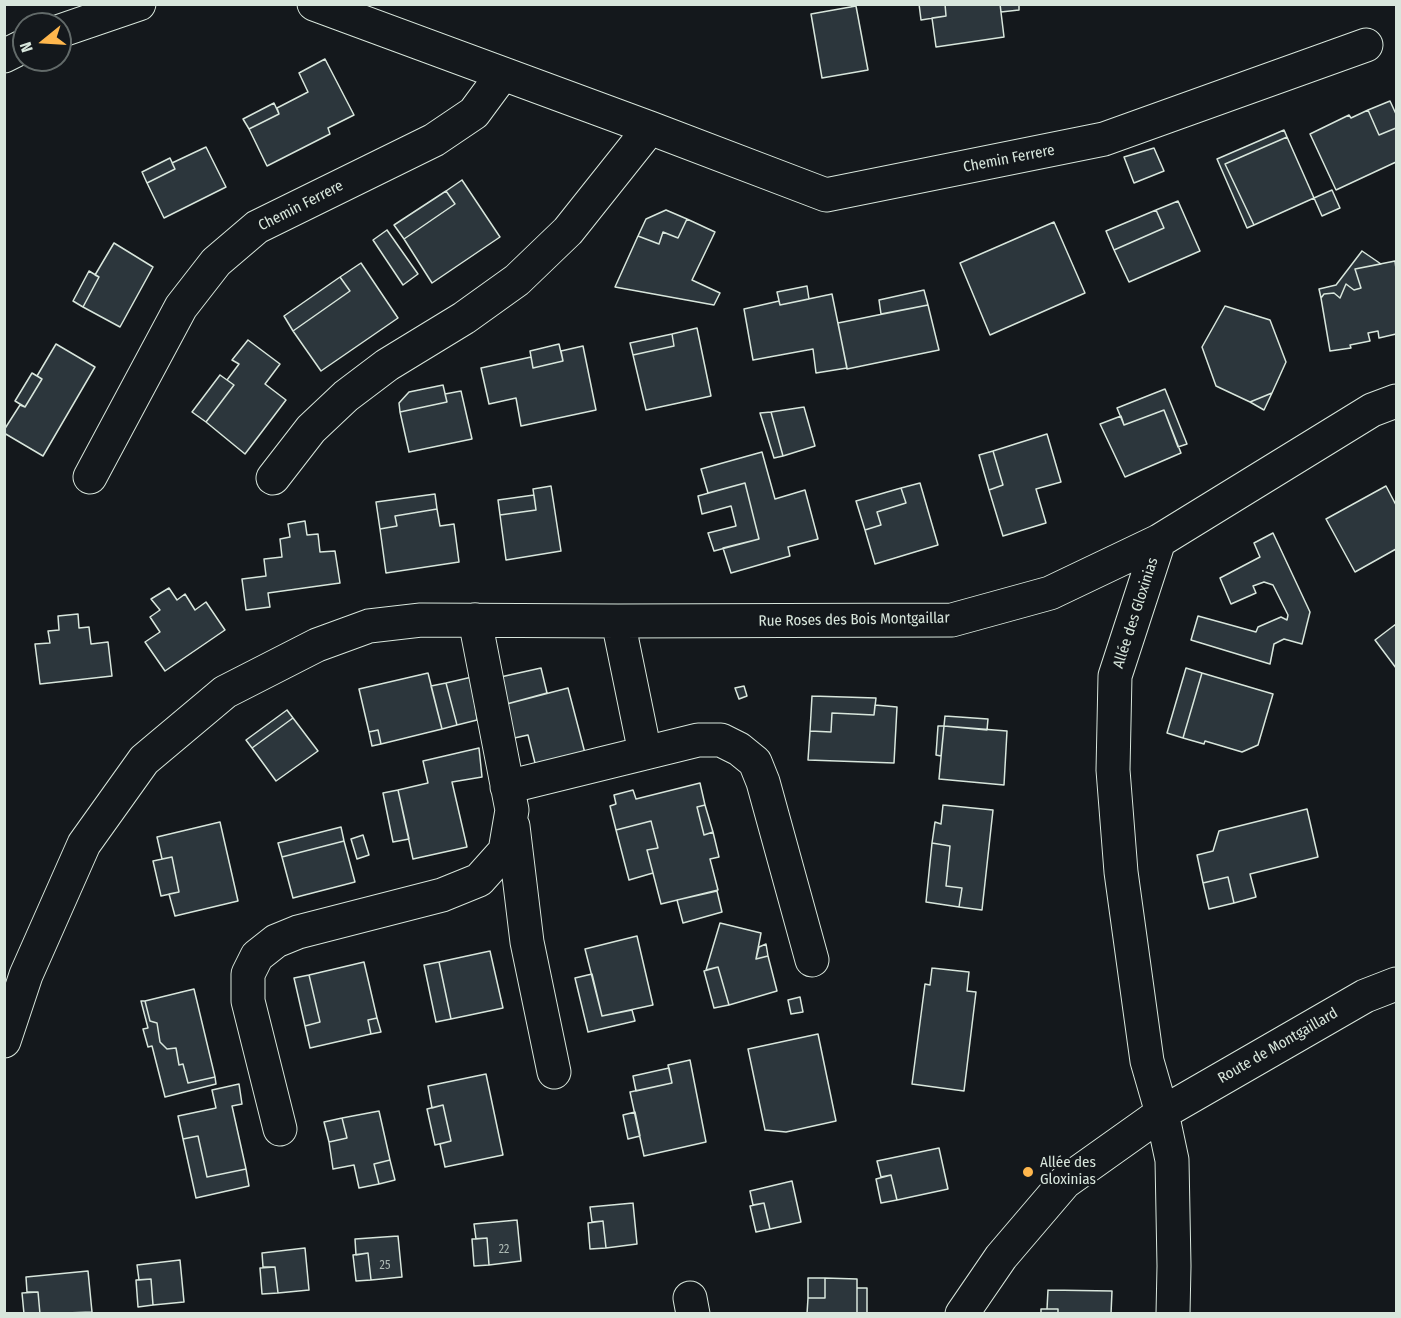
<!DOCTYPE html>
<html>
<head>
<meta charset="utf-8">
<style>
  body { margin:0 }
  #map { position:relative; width:1401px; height:1318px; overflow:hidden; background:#14181c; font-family:"Fira Sans Condensed",sans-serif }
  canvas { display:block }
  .frame { position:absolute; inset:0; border:6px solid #d8e6dc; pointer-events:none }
  .north { position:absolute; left:12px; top:12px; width:60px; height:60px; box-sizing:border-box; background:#14181c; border:2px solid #626a69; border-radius:50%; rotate:252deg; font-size:16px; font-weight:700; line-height:24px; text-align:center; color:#d8e6dc }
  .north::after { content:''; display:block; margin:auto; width:21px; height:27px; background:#ffb74d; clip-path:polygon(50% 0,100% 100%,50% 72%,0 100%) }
</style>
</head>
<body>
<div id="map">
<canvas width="1401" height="1318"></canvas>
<div class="frame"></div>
<div class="north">N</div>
</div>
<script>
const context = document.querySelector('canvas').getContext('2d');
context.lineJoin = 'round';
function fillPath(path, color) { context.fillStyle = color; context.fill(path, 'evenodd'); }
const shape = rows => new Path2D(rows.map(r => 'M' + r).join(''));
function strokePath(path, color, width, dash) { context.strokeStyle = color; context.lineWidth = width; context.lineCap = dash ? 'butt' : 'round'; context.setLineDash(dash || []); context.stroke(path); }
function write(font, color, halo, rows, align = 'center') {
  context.font = font + ' "Fira Sans Condensed",sans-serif'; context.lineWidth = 4.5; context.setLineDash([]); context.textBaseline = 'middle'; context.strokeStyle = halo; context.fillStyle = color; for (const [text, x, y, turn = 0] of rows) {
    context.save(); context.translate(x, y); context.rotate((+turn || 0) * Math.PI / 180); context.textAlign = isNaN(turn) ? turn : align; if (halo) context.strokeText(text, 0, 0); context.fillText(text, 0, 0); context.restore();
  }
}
const building = shape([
  [919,4,945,4,946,16,921,20,919,4],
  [945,4,1000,4,1004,37,936,47,932,18,946,16,945,4],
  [1000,4,1019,4,1019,10,1001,12,1000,4],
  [856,6,868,70,822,78,811,14,856,6],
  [325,59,354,115,328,128,330,134,267,166,249,129,279,114,277,108,308,92,299,73,325,59],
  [1390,101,1396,114,1396,128,1379,135,1368,110,1390,101],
  [274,103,279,114,249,129,243,119,274,103],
  [1368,110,1379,135,1396,128,1396,162,1336,190,1310,134,1349,115,1351,118,1368,110],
  [1284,130,1287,137,1225,164,1254,225,1247,228,1217,159,1284,130],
  [1287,137,1314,198,1254,225,1225,164,1287,137],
  [206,147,226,187,164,218,147,183,175,169,172,163,206,147],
  [1154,148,1164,171,1134,183,1124,157,1154,148],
  [170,158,175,169,147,183,142,172,170,158],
  [462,180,500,237,432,283,404,239,455,204,446,191,462,180],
  [1332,190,1340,208,1322,216,1314,198,1332,190],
  [446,191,455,204,404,239,394,225,446,191],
  [1178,201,1200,251,1129,282,1114,250,1164,228,1156,210,1178,201],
  [666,210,687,219,678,238,663,232,659,244,638,236,646,219,666,210],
  [1156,210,1164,228,1114,250,1106,231,1156,210],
  [687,219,715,232,692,280,720,293,714,305,615,287,638,236,659,244,663,232,678,238,687,219],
  [1054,222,1085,293,990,335,960,263,1054,222],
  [387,230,418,274,403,285,373,240,387,230],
  [114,243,153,267,120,327,83,307,99,277,95,275,114,243],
  [1362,251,1381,264,1355,269,1361,288,1354,290,1346,284,1340,298,1334,293,1324,294,1321,298,1319,289,1336,285,1362,251],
  [1395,261,1396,269,1396,334,1379,338,1378,331,1368,333,1370,341,1350,345,1351,348,1330,351,1321,298,1324,294,1334,293,1340,298,1346,284,1354,290,1361,288,1355,269,1395,261],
  [361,263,398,318,321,371,293,331,350,291,340,277,361,263],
  [89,271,99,277,83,307,73,301,89,271],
  [340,277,350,291,293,331,284,316,340,277],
  [807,286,809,299,780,305,777,292,807,286],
  [924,290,928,305,881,314,879,300,924,290],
  [832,294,847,368,816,373,813,349,753,360,744,309,779,301,780,305,832,294],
  [928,305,939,350,847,369,838,323,928,305],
  [1225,306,1270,320,1286,362,1272,393,1250,402,1216,386,1202,347,1225,306],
  [697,328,711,396,646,410,633,355,674,346,672,334,697,328],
  [672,334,674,346,633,355,630,343,672,334],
  [248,340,280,364,265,384,286,400,245,454,206,422,234,385,227,380,239,364,232,360,248,340],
  [56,344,95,367,43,456,4,433,4,430,20,405,25,407,42,379,37,376,56,344],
  [559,344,563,361,533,368,530,351,559,344],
  [583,346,596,410,521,426,516,398,489,404,481,368,531,357,533,368,563,361,561,351,583,346],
  [32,373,42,379,25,407,15,401,32,373],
  [220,375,234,385,206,422,192,412,220,375],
  [443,385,447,402,400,412,399,403,409,392,443,385],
  [1165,389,1187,444,1178,447,1164,410,1124,425,1117,408,1165,389],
  [461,391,472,439,409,452,400,412,447,402,445,394,461,391],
  [1272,393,1264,410,1250,402,1272,393],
  [804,407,815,446,783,456,771,412,804,407],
  [1164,410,1181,453,1125,477,1100,424,1121,416,1124,425,1164,410],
  [771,412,783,456,774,458,760,413,771,412],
  [1047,434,1061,482,1036,489,1046,523,1003,536,989,490,1003,485,993,451,1047,434],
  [993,451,1003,485,989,490,979,455,993,451],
  [762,452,775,499,805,490,818,539,788,547,790,556,731,573,723,548,759,539,745,483,708,493,701,469,762,452],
  [745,483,759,539,714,551,708,533,736,526,731,506,702,514,698,496,745,483],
  [920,483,938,545,875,564,865,530,881,525,877,512,906,503,901,488,920,483],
  [551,486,561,551,506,560,500,515,536,510,533,489,551,486],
  [1386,486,1396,505,1396,549,1355,572,1326,519,1386,486],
  [901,488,906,503,877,512,881,525,865,530,856,501,901,488],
  [435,494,437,509,395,516,397,526,380,529,376,502,435,494],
  [534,495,536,510,500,515,498,500,534,495],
  [437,509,440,526,454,524,459,562,386,573,380,529,397,526,395,516,437,509],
  [305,521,307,535,318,534,320,552,335,551,340,583,268,593,270,607,246,610,242,579,266,576,264,559,282,557,280,539,290,537,288,524,305,521],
  [1273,533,1310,612,1302,644,1284,639,1274,644,1270,664,1191,640,1198,616,1256,632,1258,627,1281,617,1287,620,1288,615,1273,585,1264,582,1253,586,1256,593,1231,604,1220,578,1260,557,1254,543,1273,533],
  [169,588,177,600,185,594,195,610,206,602,225,630,165,671,145,642,160,632,150,617,160,610,151,599,169,588],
  [78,614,79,628,89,627,91,644,108,642,112,676,40,684,35,644,50,643,48,631,59,630,58,616,78,614],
  [1396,624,1396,668,1375,640,1396,624],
  [541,668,547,693,503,705,496,678,541,668],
  [1186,668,1202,673,1183,738,1167,733,1186,668],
  [428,673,442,729,381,744,378,730,369,732,359,689,428,673],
  [1202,673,1273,694,1258,745,1242,752,1205,741,1204,744,1183,738,1202,673],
  [472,677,477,720,457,725,446,683,472,677],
  [446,683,457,725,442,729,431,686,446,683],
  [744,686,747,696,739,699,735,688,744,686],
  [568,688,586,757,536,767,528,735,510,739,503,705,568,688],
  [812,696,876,698,874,715,832,713,831,732,810,731,812,696],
  [875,705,897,707,894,763,808,760,810,731,831,732,832,713,874,715,875,705],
  [287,710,293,718,252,748,246,740,287,710],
  [945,716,988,719,987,730,944,726,945,716],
  [293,718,318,751,276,781,252,748,293,718],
  [938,726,944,726,941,756,936,755,938,726],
  [944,726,1007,731,1004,785,939,779,944,726],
  [378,730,381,744,372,746,369,732,378,730],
  [479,748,482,777,452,782,467,847,413,859,398,790,428,783,423,761,479,748],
  [700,783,705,805,697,807,704,835,713,832,719,857,710,859,718,890,661,904,647,850,658,848,651,821,616,830,610,806,616,804,614,795,633,790,636,799,700,783],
  [398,790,409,839,393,842,383,793,398,790],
  [705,805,713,832,704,835,697,807,705,805],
  [943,805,993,810,982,910,959,907,962,888,946,886,950,846,932,843,935,822,941,824,943,805],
  [1307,809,1318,857,1250,874,1256,897,1234,903,1228,877,1203,883,1197,855,1213,851,1219,831,1307,809],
  [651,821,658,848,647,850,653,873,629,880,616,830,651,821],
  [220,822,238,901,175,916,169,894,179,892,172,857,162,859,157,837,220,822],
  [341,827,344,841,282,857,278,843,341,827],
  [363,835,369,855,357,859,351,839,363,835],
  [344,841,355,882,293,898,282,857,344,841],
  [932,843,950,846,946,886,962,888,959,907,926,902,932,843],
  [172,857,179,892,161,896,153,861,172,857],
  [1228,877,1234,903,1209,909,1203,883,1228,877],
  [717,891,722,912,683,923,677,900,717,891],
  [720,923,761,933,756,959,768,956,777,991,729,1005,718,967,706,970,720,923],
  [637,936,653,1005,602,1016,585,949,637,936],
  [766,944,768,956,756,959,759,947,766,944],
  [490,951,503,1008,451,1019,439,962,490,951],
  [364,962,377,1018,368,1020,371,1034,310,1048,305,1026,320,1022,309,975,364,962],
  [439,962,451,1019,436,1022,424,965,439,962],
  [718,967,729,1005,714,1008,704,971,718,967],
  [932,968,969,972,967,991,976,992,964,1091,912,1084,925,984,930,985,932,968],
  [592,974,602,1016,632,1010,635,1021,588,1032,575,978,592,974],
  [309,975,320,1022,305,1026,294,978,309,975],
  [194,989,215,1077,188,1083,183,1064,179,1065,176,1048,167,1049,160,1042,157,1023,150,1021,145,1001,194,989],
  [800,997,803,1012,791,1014,788,1000,800,997],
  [141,1001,145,1001,150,1021,157,1023,160,1042,167,1049,176,1048,179,1065,183,1064,188,1083,215,1077,216,1084,165,1097,152,1046,148,1047,143,1029,148,1028,141,1001],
  [377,1018,381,1032,371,1034,368,1020,377,1018],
  [818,1034,836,1121,786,1132,765,1130,748,1049,818,1034],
  [690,1060,706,1142,644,1156,630,1092,672,1083,668,1065,690,1060],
  [669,1068,672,1083,636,1091,633,1076,669,1068],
  [486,1074,503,1155,445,1167,440,1144,451,1141,443,1105,432,1108,428,1086,486,1074],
  [239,1084,242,1104,232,1106,246,1169,207,1177,198,1136,183,1139,178,1116,216,1108,212,1090,239,1084],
  [443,1105,451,1141,435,1145,427,1109,443,1105],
  [379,1111,390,1160,374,1164,379,1184,359,1188,354,1165,333,1169,329,1142,347,1138,342,1118,379,1111],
  [635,1112,640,1136,628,1139,623,1115,635,1112],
  [342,1118,347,1138,329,1142,324,1122,342,1118],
  [198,1136,207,1177,246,1169,249,1186,196,1198,183,1139,198,1136],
  [939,1148,948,1189,897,1200,891,1175,881,1177,877,1161,939,1148],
  [390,1160,395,1180,379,1184,374,1164,390,1160],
  [891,1175,897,1200,881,1203,876,1179,891,1175],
  [792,1181,801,1222,770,1229,764,1203,753,1205,750,1191,792,1181],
  [633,1203,637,1244,606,1248,603,1221,592,1222,590,1207,633,1203],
  [764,1203,770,1229,756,1232,750,1206,764,1203],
  [517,1220,521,1261,489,1265,487,1238,476,1239,474,1224,517,1220],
  [603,1221,606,1248,590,1249,588,1223,603,1221],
  [398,1236,402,1277,371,1280,368,1253,356,1255,355,1239,398,1236],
  [487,1238,489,1265,474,1266,472,1239,487,1238],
  [305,1248,309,1290,278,1293,275,1267,263,1267,262,1253,305,1248],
  [368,1253,371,1280,356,1281,353,1255,368,1253],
  [180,1260,184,1302,153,1305,151,1279,139,1280,137,1265,180,1260],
  [275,1267,278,1293,262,1294,260,1268,275,1267],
  [88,1271,92,1312,40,1314,38,1292,27,1292,26,1277,88,1271],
  [808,1278,825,1278,825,1298,808,1298,808,1278],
  [825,1278,857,1279,857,1314,807,1314,808,1298,825,1298,825,1278],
  [151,1279,153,1305,138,1307,136,1280,151,1279],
  [857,1288,867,1288,867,1314,857,1314,857,1288],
  [1048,1290,1112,1291,1111,1314,1058,1314,1058,1309,1047,1309,1048,1290],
  [38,1292,40,1314,24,1314,22,1293,38,1292],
  [1041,1309,1058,1309,1058,1314,1041,1314,1041,1309]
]);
fillPath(building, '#2c363c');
strokePath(building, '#d8e6dc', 1.5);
const street = shape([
  [314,4,650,128,826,195,1104,139,1366,45],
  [60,31,139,4],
  [4,56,24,46],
  [90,477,181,307,216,262,257,227,434,140,474,113,502,75],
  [273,478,311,429,346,396,387,365,464,318,517,280,568,231,650,128],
  [1159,541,1115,676,1113,770,1121,872,1147,1061,1162,1113,1172,1160,1174,1266,1173,1314],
  [618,621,645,753],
  [507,787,698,740,721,740,739,749,755,762,763,782,812,960],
  [513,826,527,942,554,1072],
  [4,1041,26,975,84,844,144,760,225,692,317,645,369,626,421,620,618,621,952,620,1050,593,1159,541,1372,410,1396,401],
  [280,1129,248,1001,248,974,257,956,276,941,298,932,442,895,479,880,505,851,512,810,475,620],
  [690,1298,693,1314],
  [962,1314,1001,1257,1065,1182,1162,1113,1365,996,1396,984]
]);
strokePath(street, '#d8e6dc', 35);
strokePath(street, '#14181c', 33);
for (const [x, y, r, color] of [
  [1028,1172,6,"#ffb74d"]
]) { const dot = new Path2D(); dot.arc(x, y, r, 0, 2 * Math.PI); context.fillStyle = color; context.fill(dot); strokePath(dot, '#14181c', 2); }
write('12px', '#adbab4', null, [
  ["22",504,1250],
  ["25",385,1266]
]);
write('15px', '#d8e6dc', '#14181c', [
  ["Chemin Ferrere",1009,159,-11],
  ["Chemin Ferrere",301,206,-27],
  ["Allée des Gloxinias",1136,613,-72],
  ["Rue Roses des Bois Montgaillar",854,620,-1],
  ["Route de Montgaillard",1278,1046,-30]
]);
write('15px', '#d8e6dc', '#14181c', [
  ["Allée des",1040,1163],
  ["Gloxinias",1040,1180]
], 'left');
</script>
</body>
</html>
